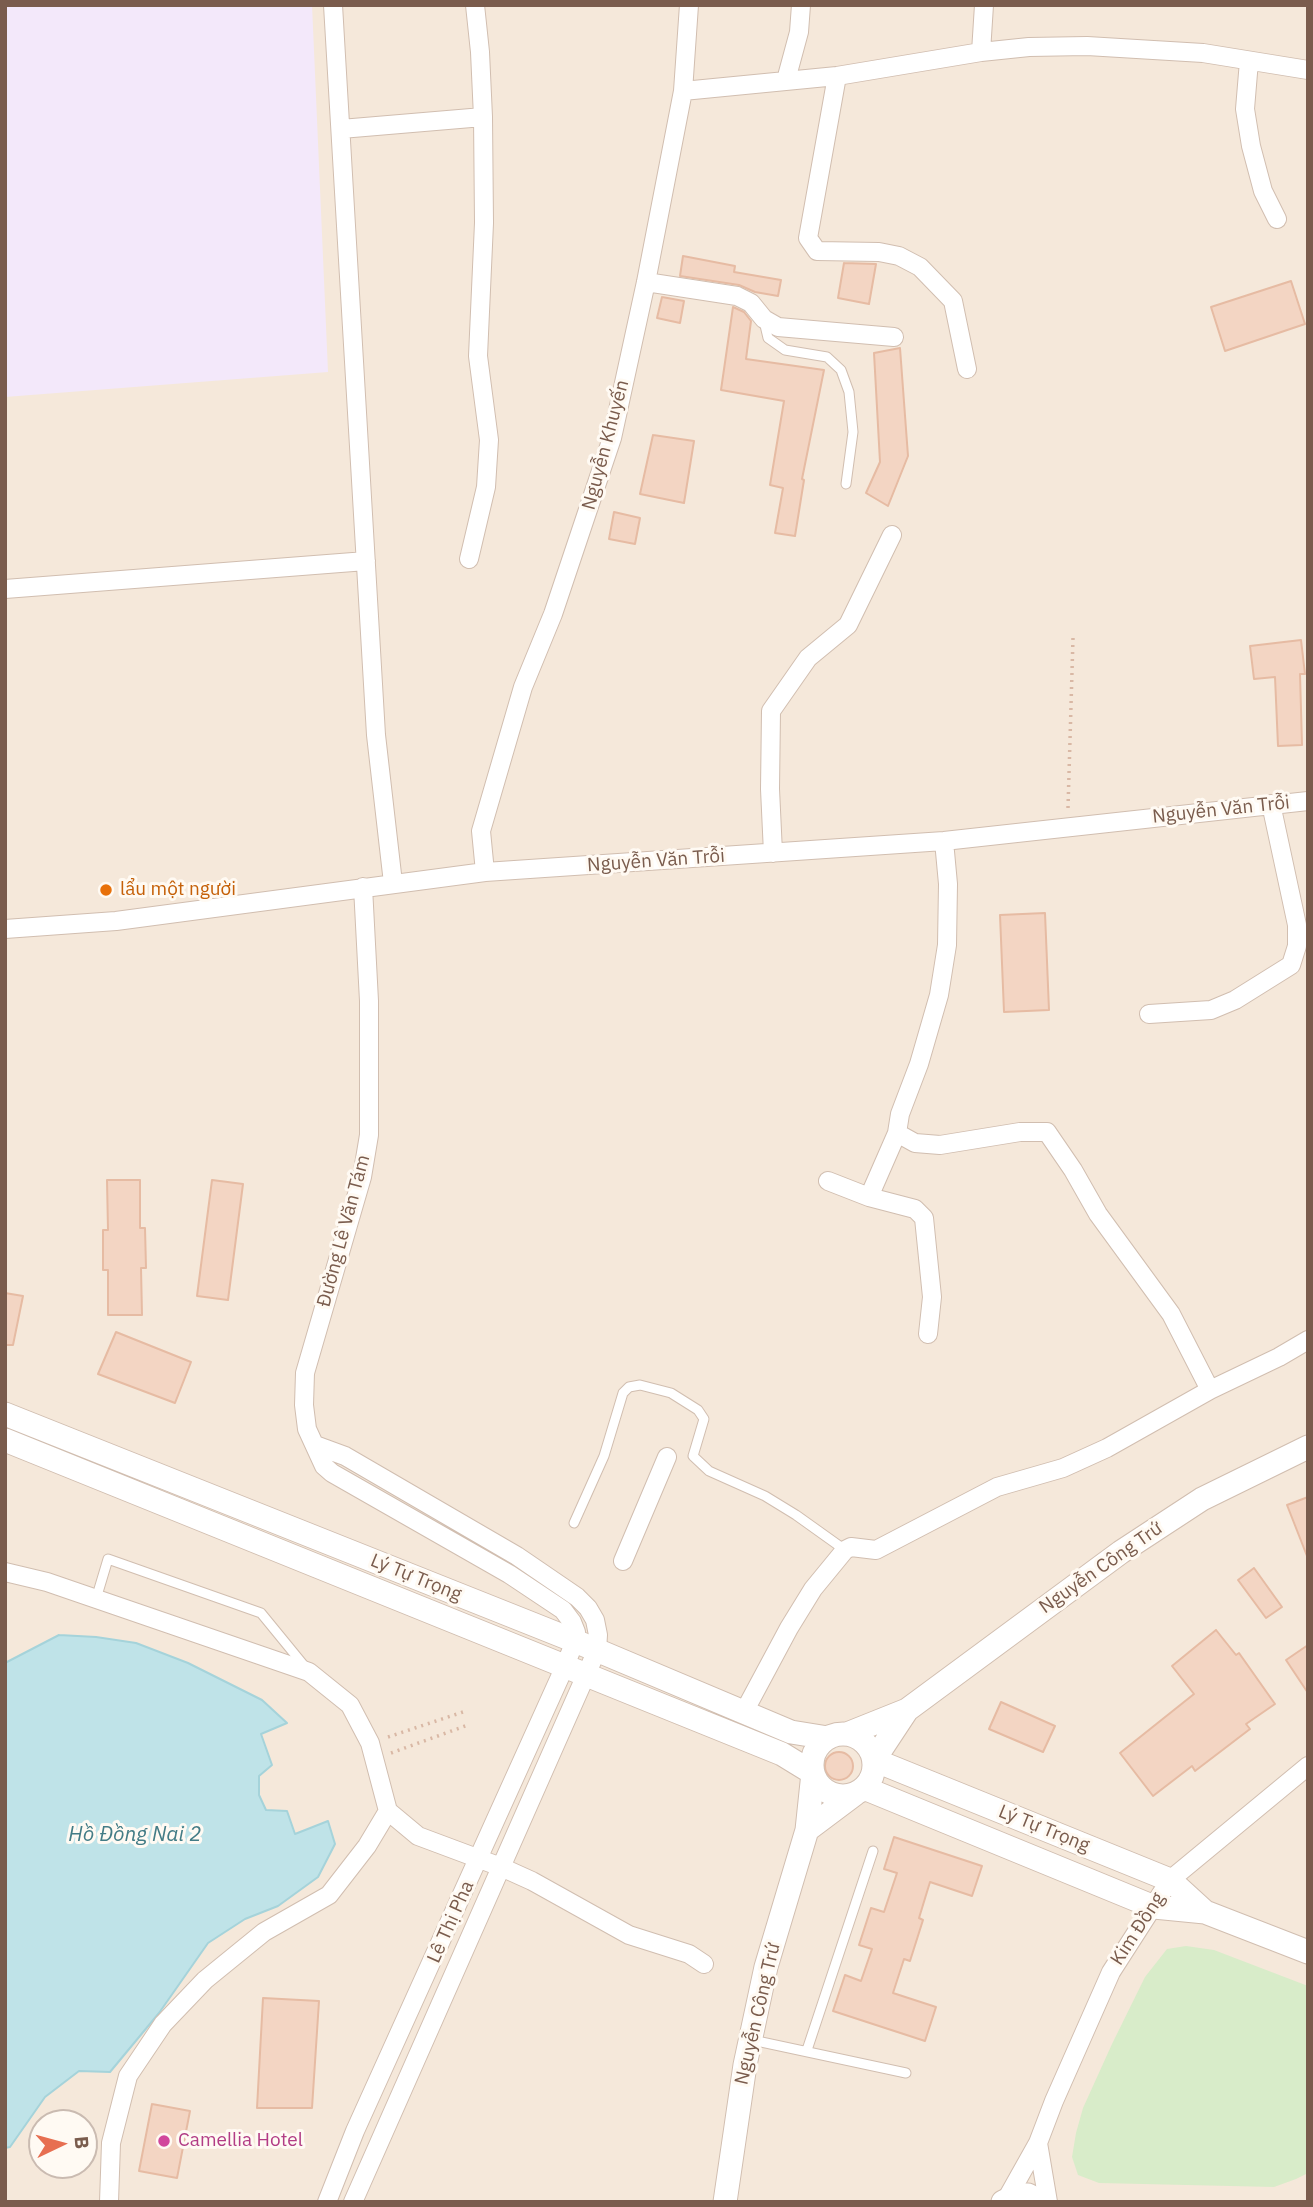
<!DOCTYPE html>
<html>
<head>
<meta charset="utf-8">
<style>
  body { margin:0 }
  #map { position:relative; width:1313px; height:2207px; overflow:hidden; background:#fdf6ec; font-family:"IBM Plex Sans",sans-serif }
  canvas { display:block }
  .frame { position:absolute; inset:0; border:7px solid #7a5c4d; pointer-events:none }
  .north { position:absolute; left:28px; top:2109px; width:70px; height:70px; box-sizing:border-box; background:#fffaf3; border:2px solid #cabbb1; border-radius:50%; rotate:85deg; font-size:19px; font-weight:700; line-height:28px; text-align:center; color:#7a5c4d }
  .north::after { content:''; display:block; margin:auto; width:24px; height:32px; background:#e76f51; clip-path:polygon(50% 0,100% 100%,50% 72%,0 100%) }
</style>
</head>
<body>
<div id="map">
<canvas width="1313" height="2207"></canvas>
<div class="frame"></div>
<div class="north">B</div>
</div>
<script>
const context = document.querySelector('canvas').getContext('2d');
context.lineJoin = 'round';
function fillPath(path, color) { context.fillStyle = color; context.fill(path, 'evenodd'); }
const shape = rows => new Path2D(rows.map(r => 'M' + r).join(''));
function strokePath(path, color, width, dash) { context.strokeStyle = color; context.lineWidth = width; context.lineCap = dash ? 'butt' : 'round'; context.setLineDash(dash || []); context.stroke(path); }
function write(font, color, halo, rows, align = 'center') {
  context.font = font + ' "IBM Plex Sans",sans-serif'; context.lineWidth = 6; context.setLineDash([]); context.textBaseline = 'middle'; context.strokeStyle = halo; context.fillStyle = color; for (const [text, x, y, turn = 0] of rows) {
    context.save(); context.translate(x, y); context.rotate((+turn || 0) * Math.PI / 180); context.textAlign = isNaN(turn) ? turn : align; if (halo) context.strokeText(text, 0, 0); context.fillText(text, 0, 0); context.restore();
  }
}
fillPath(shape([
  [5,5,1308,5,1308,2202,5,2202],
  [42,2123,84,2123,84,2165,42,2165]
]), '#f5e8da');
fillPath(shape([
  [5,5,312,5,328,372,5,397]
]), '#f3e8fa');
fillPath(shape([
  [1186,1946,1214,1950,1308,1986,1308,2173,1296,2179,1274,2187,1099,2183,1078,2175,1072,2157,1076,2133,1083,2108,1112,2044,1145,1977,1167,1949]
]), '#d8ecc9');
const water = shape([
  [59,1635,96,1637,136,1643,188,1663,262,1700,287,1723,261,1734,272,1765,259,1776,259,1795,266,1810,287,1811,295,1834,328,1821,335,1844,318,1877,278,1906,245,1919,208,1943,159,2013,110,2072,79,2071,45,2097,10,2147,5,2148,5,1663,59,1635]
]);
fillPath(water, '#bfe3e8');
strokePath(water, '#a5d3da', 2);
const building = shape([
  [683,256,735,266,734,272,781,280,778,296,755,292,739,285,680,276,683,256],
  [844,263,876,264,869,304,838,298,844,263],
  [1291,281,1305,324,1225,351,1211,307,1291,281],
  [662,297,684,301,680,323,657,318,662,297],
  [733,307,744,312,751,321,746,359,824,370,802,479,804,480,795,536,775,533,783,488,770,485,784,401,721,390,733,307],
  [900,348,908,456,888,506,866,493,880,462,874,353,900,348],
  [653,435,694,441,684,503,640,494,653,435],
  [614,512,640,518,635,544,609,539,614,512],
  [1301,640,1305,674,1300,674,1302,745,1278,746,1275,677,1254,679,1250,646,1301,640],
  [1045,913,1049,1010,1004,1012,1000,915,1045,913],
  [107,1180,140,1180,140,1228,145,1228,146,1268,141,1268,142,1315,108,1315,108,1270,103,1270,103,1230,108,1230,107,1180],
  [212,1180,243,1184,228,1300,197,1296,212,1180],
  [5,1293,23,1296,13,1345,5,1345,5,1293],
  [116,1332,191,1362,175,1403,98,1374,116,1332],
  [1308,1497,1308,1555,1307,1556,1287,1505,1308,1497],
  [1254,1568,1282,1607,1266,1618,1238,1580,1254,1568],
  [1216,1630,1236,1655,1239,1653,1275,1704,1246,1724,1250,1729,1195,1771,1192,1766,1153,1796,1120,1753,1194,1694,1172,1666,1216,1630],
  [1308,1645,1308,1693,1286,1660,1308,1645],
  [1001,1702,1055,1726,1043,1752,989,1729,1001,1702],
  '825 1766a14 14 0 1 1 28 0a14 14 0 1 1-28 0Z',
  [894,1837,982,1866,972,1896,930,1882,919,1918,923,1920,910,1961,904,1959,893,1993,936,2007,925,2041,833,2011,845,1975,861,1981,872,1949,859,1945,871,1908,884,1912,897,1873,884,1869,894,1837],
  [263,1998,319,2001,312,2108,257,2108,263,1998],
  [152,2104,190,2111,177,2178,139,2171,152,2104]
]);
fillPath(building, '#f3d5c3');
strokePath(building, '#e6bba3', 2);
const service = shape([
  [764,321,768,338,785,350,827,357,841,370,849,392,853,432,846,484],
  [574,1523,604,1456,623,1393,629,1387,640,1385,671,1393,698,1410,704,1419,693,1456,709,1471,765,1496,796,1515,845,1550],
  [96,1599,108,1559,261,1613,306,1668],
  [752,2040,906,2073],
  [807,2050,873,1851]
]);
const minor = shape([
  [333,5,376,735,393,883],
  [981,52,984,5],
  [1249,61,1245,109,1251,146,1263,191,1277,219],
  [837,76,808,238,817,251,879,252,899,256,920,267,953,301,967,369],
  [786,80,799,32,801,5],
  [683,91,837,76,981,52,1029,47,1087,46,1203,53,1308,70],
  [341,129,483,117],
  [646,282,737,296,751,303,764,319,778,327,894,337],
  [469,559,486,487,489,440,478,356,484,223,483,117,480,52,475,5],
  [5,589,366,561],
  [944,841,948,884,947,945,939,995,919,1064,900,1114,897,1133,915,1143,940,1145,1020,1132,1047,1132,1073,1170,1098,1214,1171,1314,1210,1390],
  [773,853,770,789,771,711,808,658,848,625,892,535],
  [485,872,481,831,523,687,553,614,612,438,646,282,683,91,689,5],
  [5,929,116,921,485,872,944,841,1308,801],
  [1149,1014,1211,1010,1235,1000,1291,965,1297,946,1297,925,1271,804],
  [828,1181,869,1197,897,1133],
  [869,1197,915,1209,924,1218,932,1297,928,1334],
  [315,1445,345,1456,517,1556,577,1597,588,1608,595,1620,598,1635,597,1650,353,2202],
  [623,1561,667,1457],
  [5,1572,47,1582,309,1672,350,1705,370,1743,388,1811,418,1836,501,1867,532,1881,629,1935,689,1954,704,1964],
  [744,1712,789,1628,813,1589,845,1550,851,1547,876,1550,997,1487,1063,1468,1107,1448,1210,1390,1279,1357,1308,1340],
  [1038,2143,1048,2202],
  [1006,2200,1038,2143,1054,2101,1111,1972,1170,1880,1308,1766],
  [109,2202,111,2143,128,2076,163,2024,205,1980,264,1932,329,1895,367,1846,388,1811],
  [327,2202,355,2131,565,1666,575,1641,576,1632,572,1622,563,1610,509,1574,332,1473,324,1466,307,1429,304,1405,305,1373,362,1177,369,1135,369,1001,363,887]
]);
const tertiary = shape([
  [5,1414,575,1641,791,1732,828,1738],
  [5,1440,782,1754,813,1773,807,1830,766,1967,745,2065,725,2202],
  [907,1710,874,1760,1170,1880,1205,1912],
  [847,1734,907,1710,1121,1552,1202,1499,1308,1447],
  '812 1765a31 31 0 1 1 62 0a31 31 0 1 1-62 0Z',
  [864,1788,1154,1907,1205,1912,1308,1952],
  [807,1830,855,1794],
  [1003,2202,1017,2195,1028,2195,1042,2202]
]);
strokePath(service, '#d1beb0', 11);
strokePath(minor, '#d1beb0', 20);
strokePath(tertiary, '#d1beb0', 25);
strokePath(shape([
  [1068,808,1073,638],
  [388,1737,463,1712],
  [391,1753,468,1725]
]), '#d9b8a5', 3.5, [2, 5]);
strokePath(service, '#fff', 9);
strokePath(minor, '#fff', 18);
strokePath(tertiary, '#fff', 23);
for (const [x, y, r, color] of [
  [106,890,7,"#e8710a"],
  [164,2141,7,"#d1479c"]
]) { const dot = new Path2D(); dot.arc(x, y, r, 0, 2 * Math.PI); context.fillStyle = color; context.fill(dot); strokePath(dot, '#fffaf3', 2.5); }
write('19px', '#7a5c4d', '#fffaf3', [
  ["Nguyễn Khuyến",606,445,-75],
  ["Nguyễn Văn Trỗi",1221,810,-6],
  ["Nguyễn Văn Trỗi",656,861,-4],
  ["Đường Lê Văn Tám",344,1231,-75],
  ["Nguyễn Công Trứ",1101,1568,-35],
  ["Lý Tự Trọng",416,1578,22],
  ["Lý Tự Trọng",1044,1829,22],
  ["Lê Thị Pha",451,1922,-66],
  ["Kim Đồng",1138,1929,-57],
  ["Nguyễn Công Trứ",758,2014,-77]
]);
write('19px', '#c56008', '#fffaf3', [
  ["lẩu một người",120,890]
], 'left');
write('19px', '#b23c85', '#fffaf3', [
  ["Camellia Hotel",178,2141]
], 'left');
write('italic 21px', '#437c86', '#fffaf3', [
  ["Hồ Đồng Nai 2",135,1835]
]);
</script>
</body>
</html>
